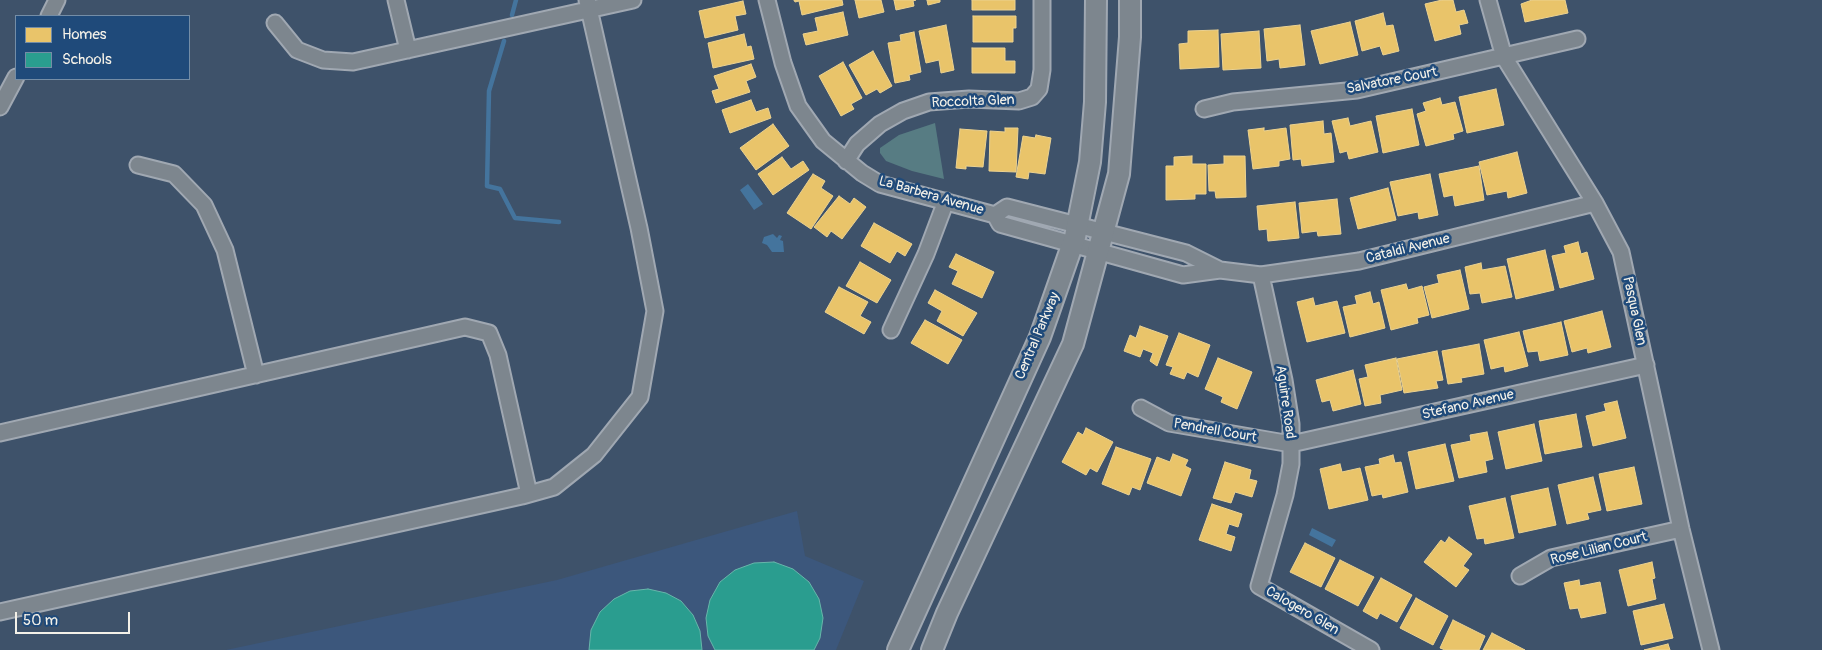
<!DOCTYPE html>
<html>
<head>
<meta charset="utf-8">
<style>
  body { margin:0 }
  #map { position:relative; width:1822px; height:650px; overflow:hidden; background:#3e526a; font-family:Pangolin,sans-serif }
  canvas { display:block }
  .legend { position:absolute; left:15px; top:15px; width:175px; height:65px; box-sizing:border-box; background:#1f4a7a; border:1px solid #748da6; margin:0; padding:6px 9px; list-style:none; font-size:15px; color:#f4f1e8 }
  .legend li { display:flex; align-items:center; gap:10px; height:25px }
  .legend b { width:25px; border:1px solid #748da6 }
  .scale { position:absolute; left:15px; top:612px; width:115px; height:22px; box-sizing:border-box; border:2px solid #f4f1e8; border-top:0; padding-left:6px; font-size:15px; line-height:18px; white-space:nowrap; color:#f4f1e8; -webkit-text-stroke:4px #1f4a7a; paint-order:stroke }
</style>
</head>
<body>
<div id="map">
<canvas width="1822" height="650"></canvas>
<ul class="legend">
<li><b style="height:14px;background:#e9c46a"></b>Homes</li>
<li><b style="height:14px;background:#2a9d8f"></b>Schools</li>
</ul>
<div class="scale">50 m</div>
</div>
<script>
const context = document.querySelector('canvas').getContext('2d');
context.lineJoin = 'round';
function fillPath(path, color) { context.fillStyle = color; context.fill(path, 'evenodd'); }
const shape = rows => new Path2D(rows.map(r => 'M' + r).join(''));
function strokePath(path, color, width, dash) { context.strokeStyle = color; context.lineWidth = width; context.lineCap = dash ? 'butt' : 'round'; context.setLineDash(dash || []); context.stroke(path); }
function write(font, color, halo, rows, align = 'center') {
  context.font = font + ' Pangolin,sans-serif'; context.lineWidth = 5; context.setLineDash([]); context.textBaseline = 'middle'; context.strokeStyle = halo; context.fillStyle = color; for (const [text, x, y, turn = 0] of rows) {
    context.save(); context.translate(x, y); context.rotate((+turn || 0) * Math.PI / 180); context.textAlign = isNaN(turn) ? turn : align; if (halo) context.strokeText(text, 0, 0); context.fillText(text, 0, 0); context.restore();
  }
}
fillPath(shape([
  [797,511,805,556,864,581,836,650,226,650,557,580]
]), '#3c577c');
fillPath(shape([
  [935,123,944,179,912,171,886,161,880,153,880,148,899,135]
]), '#577c83');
fillPath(shape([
  [748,184,763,204,754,210,740,190],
  [773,234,777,238,779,235,782,236,780,240,783,241,784,252,772,252,767,245,762,243,764,237],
  [1312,528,1336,540,1332,547,1309,535]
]), '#44749d');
const homes = shape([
  [794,0,842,0,843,5,802,15,799,1,795,2,794,0],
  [855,0,881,0,884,12,859,18,855,0],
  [894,0,916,0,913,1,914,6,896,10,894,0],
  [927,0,940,0,940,2,928,5,927,0],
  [972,0,1015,0,1015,10,972,10,972,0],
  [1442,0,1453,0,1456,12,1464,10,1468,23,1459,25,1461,34,1435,41,1425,4,1442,0],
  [1532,0,1565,0,1568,13,1525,22,1521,4,1532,0],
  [743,1,746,14,735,16,738,30,705,38,699,11,743,1],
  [843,12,848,35,806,45,803,34,818,31,815,18,843,12],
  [1383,13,1386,26,1393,25,1399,51,1383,55,1380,46,1362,51,1355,21,1383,13],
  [973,16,1016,16,1016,28,1013,28,1013,42,973,42,973,16],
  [1350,22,1358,55,1320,64,1311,31,1350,22],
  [946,25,954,70,941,73,939,60,926,63,919,31,946,25],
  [1300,25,1305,65,1280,68,1279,59,1267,61,1264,29,1300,25],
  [1218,30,1219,67,1180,69,1179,44,1188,43,1188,31,1218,30],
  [1259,31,1261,68,1223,70,1221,34,1259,31],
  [914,32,921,72,909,75,910,80,895,83,888,43,901,41,900,35,914,32],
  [744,34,747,47,751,46,754,59,713,68,708,43,744,34],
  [972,48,1005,48,1005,61,1015,61,1015,73,972,73,972,48],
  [873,51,892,86,880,93,877,89,866,95,849,65,873,51],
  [843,62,862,98,851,104,854,109,841,116,819,76,843,62],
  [751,64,756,77,746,81,750,92,716,103,712,91,719,89,714,76,751,64],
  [1496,89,1504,125,1467,133,1459,97,1496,89],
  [1440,98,1442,105,1455,102,1463,131,1453,134,1454,139,1426,146,1417,114,1426,111,1423,103,1440,98],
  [751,100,756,112,768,108,771,118,730,133,722,110,751,100],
  [1412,109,1419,145,1383,153,1376,116,1412,109],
  [1348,118,1350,126,1371,121,1378,152,1349,159,1347,151,1340,153,1332,121,1348,118],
  [1323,121,1324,134,1331,133,1334,162,1302,166,1301,159,1293,160,1290,125,1323,121],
  [773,124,789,146,756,170,740,148,773,124],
  [1005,128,1018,128,1016,172,989,171,990,131,1005,132,1005,128],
  [1264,128,1264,131,1286,128,1290,159,1279,161,1279,166,1253,169,1248,130,1264,128],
  [960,129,987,131,983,167,966,166,966,169,956,168,960,129],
  [1036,135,1051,138,1045,174,1029,172,1028,179,1016,177,1023,136,1035,138,1036,135],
  [1517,152,1527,193,1508,198,1507,191,1487,195,1479,162,1517,152],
  [1192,156,1192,164,1206,164,1206,194,1195,194,1195,199,1166,200,1166,166,1174,166,1174,157,1192,156],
  [1224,156,1245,156,1246,197,1216,198,1215,191,1209,191,1208,165,1224,164,1224,156],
  [782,157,791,169,803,161,809,170,773,195,758,174,782,157],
  [1479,166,1484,200,1455,206,1453,195,1444,197,1439,174,1479,166],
  [813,174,825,181,821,188,833,196,811,229,787,213,813,174],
  [1430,174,1438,215,1419,219,1418,212,1398,216,1390,182,1430,174],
  [1388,188,1396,220,1358,229,1350,198,1388,188],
  [839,196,850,204,854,198,866,207,842,239,831,231,827,237,814,227,839,196],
  [1337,199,1341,234,1318,236,1317,231,1302,233,1299,203,1337,199],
  [1295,202,1299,238,1268,241,1267,229,1259,230,1257,206,1295,202],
  [874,223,912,244,905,256,897,251,890,263,861,246,874,223],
  [1578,242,1581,254,1587,252,1594,279,1560,288,1552,256,1566,253,1564,246,1578,242],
  [1545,250,1554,290,1516,299,1507,259,1545,250],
  [956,254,994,272,982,298,952,284,958,271,949,267,956,254],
  [860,262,891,280,877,303,846,286,860,262],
  [1481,263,1482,270,1505,266,1512,297,1482,303,1480,293,1470,294,1465,267,1481,263],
  [1460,270,1469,309,1432,318,1424,287,1439,283,1437,275,1460,270],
  [1406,284,1408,290,1422,286,1429,315,1417,318,1418,323,1391,330,1381,290,1406,284],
  [839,287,868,302,860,316,871,322,864,334,825,312,839,287],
  [935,290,977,313,963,336,937,321,942,311,928,303,935,290],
  [1370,292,1373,304,1379,302,1385,328,1350,337,1343,307,1357,304,1355,296,1370,292],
  [1313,298,1315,306,1337,301,1345,333,1307,342,1297,302,1313,298],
  [1602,311,1611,347,1588,353,1587,348,1572,352,1564,321,1602,311],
  [925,320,962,340,948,364,911,343,925,320],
  [1561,322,1568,355,1540,361,1538,351,1528,352,1523,331,1561,322],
  [1140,326,1168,336,1157,366,1150,361,1153,353,1143,349,1140,357,1124,351,1130,335,1136,338,1140,326],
  [1519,332,1528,366,1505,372,1504,366,1491,369,1484,340,1519,332],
  [1179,333,1210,345,1198,377,1187,372,1184,379,1170,374,1173,367,1166,365,1179,333],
  [1479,344,1484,374,1461,378,1462,382,1448,384,1442,351,1479,344],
  [1437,351,1443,380,1436,381,1438,388,1404,393,1397,359,1437,351],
  [1218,358,1252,372,1237,409,1221,402,1223,397,1205,389,1218,358],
  [1396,358,1402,390,1380,395,1381,403,1365,406,1359,379,1368,377,1365,365,1396,358],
  [1353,370,1361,404,1333,411,1330,400,1322,402,1316,380,1353,370],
  [1617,401,1626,438,1593,446,1586,416,1606,411,1604,404,1617,401],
  [1576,414,1582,447,1545,454,1539,421,1576,414],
  [1534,424,1542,461,1506,469,1498,432,1534,424],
  [1086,428,1113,442,1097,472,1090,468,1086,475,1062,462,1078,432,1083,435,1086,428],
  [1487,432,1493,459,1485,461,1487,472,1459,478,1451,445,1471,441,1470,435,1487,432],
  [1445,444,1454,481,1416,489,1408,452,1445,444],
  [1116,447,1151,459,1140,490,1132,487,1129,495,1102,484,1116,447],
  [1173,454,1188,460,1185,466,1191,469,1181,496,1147,483,1157,457,1170,462,1173,454],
  [1393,455,1395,463,1401,462,1408,492,1383,498,1382,494,1372,496,1365,467,1380,464,1379,459,1393,455],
  [1225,462,1251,470,1249,479,1257,481,1252,497,1235,492,1231,503,1213,498,1225,462],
  [1340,464,1342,472,1360,468,1368,500,1329,509,1320,469,1340,464],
  [1634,467,1642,504,1607,511,1599,474,1634,467],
  [1593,477,1601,510,1587,513,1589,519,1567,524,1558,485,1593,477],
  [1548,488,1556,525,1519,533,1511,496,1548,488],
  [1505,498,1514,538,1485,544,1484,538,1477,539,1469,506,1505,498],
  [1212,504,1242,514,1238,527,1229,524,1226,534,1235,537,1231,551,1199,540,1212,504],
  [1449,537,1472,554,1463,566,1469,570,1456,587,1424,562,1441,540,1445,543,1449,537],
  [1305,543,1335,558,1321,587,1290,572,1305,543],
  [1340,560,1374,577,1358,606,1325,589,1340,560],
  [1652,562,1655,578,1652,579,1656,599,1628,606,1619,570,1652,562],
  [1381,578,1412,595,1397,622,1380,613,1377,619,1363,611,1381,578],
  [1579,580,1580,586,1600,582,1606,613,1581,618,1578,608,1570,609,1564,583,1579,580],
  [1416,598,1448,616,1433,645,1400,628,1416,598],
  [1664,604,1673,638,1641,645,1633,611,1664,604],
  [1453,620,1485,636,1479,650,1445,650,1440,648,1453,620],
  [1492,633,1525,650,1483,650,1492,633],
  [1668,644,1670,650,1644,650,1668,644]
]);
fillPath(homes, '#e9c46a');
strokePath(homes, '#ecd290', 1);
const schools = shape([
  [774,562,793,569,809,582,819,599,823,618,820,638,814,650,715,650,708,636,706,618,710,600,720,582,735,570,754,563,774,562],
  [648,589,666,593,681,601,693,615,700,631,702,650,589,650,591,630,600,612,614,599,630,591,648,589]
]);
fillPath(schools, '#2a9d8f');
strokePath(schools, '#67b6aa', 1);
strokePath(shape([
  [512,15,516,0],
  [504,41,489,91,487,186,500,189,515,218,559,222]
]), '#44749d', 4.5);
const minor = shape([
  [396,0,408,50],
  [767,0,783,63,798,106,823,141,862,173,880,184,995,215,1000,224,1183,275,1220,270,1261,275,1359,261,1595,203],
  [1488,0,1504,57,1595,203,1621,252,1681,529,1711,650],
  [49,16,57,0],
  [275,23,297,50,323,60,353,62,633,0],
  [0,107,16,77],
  [1204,109,1233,102,1357,90,1577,39],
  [846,161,857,144,880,124,903,111,929,102,969,99,1019,101,1032,97,1039,89,1042,70,1042,0],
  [138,165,174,174,204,205,225,250,256,375],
  [995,215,1007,207,1186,253,1220,270],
  [1261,275,1284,380,1291,424,1291,464,1285,495,1259,586,1371,650],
  [891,330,926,254,946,201],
  [1141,408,1169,423,1291,444,1646,365],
  [0,433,465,327,489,333,498,355,529,494],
  [1520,576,1551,558,1681,529],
  [0,612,522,496,554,487,594,455,640,397,655,311,639,228,587,0]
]);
const secondary = shape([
  [898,650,1040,337,1075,237,1090,162,1095,102,1096,0],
  [932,650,947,613,1073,344,1119,174,1130,37,1130,0]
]);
strokePath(minor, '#a0a8b2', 19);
strokePath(secondary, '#a0a8b2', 24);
strokePath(minor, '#7d868e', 15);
strokePath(secondary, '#7d868e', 20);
write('14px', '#f4f1e8', '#1f4a7a', [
  ["Salvatore Court",1392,81,-11],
  ["Roccolta Glen",973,102,-2],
  ["La Barbera Avenue",931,196,16],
  ["Cataldi Avenue",1408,249,-14],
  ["Pasqua Glen",1634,311,78],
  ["Central Parkway",1038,336,-67],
  ["Aguirre Road",1285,402,82],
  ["Stefano Avenue",1468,405,-13],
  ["Pendrell Court",1215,431,10],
  ["Rose Lilian Court",1599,549,-14],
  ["Calogero Glen",1302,611,30]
]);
</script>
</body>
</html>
